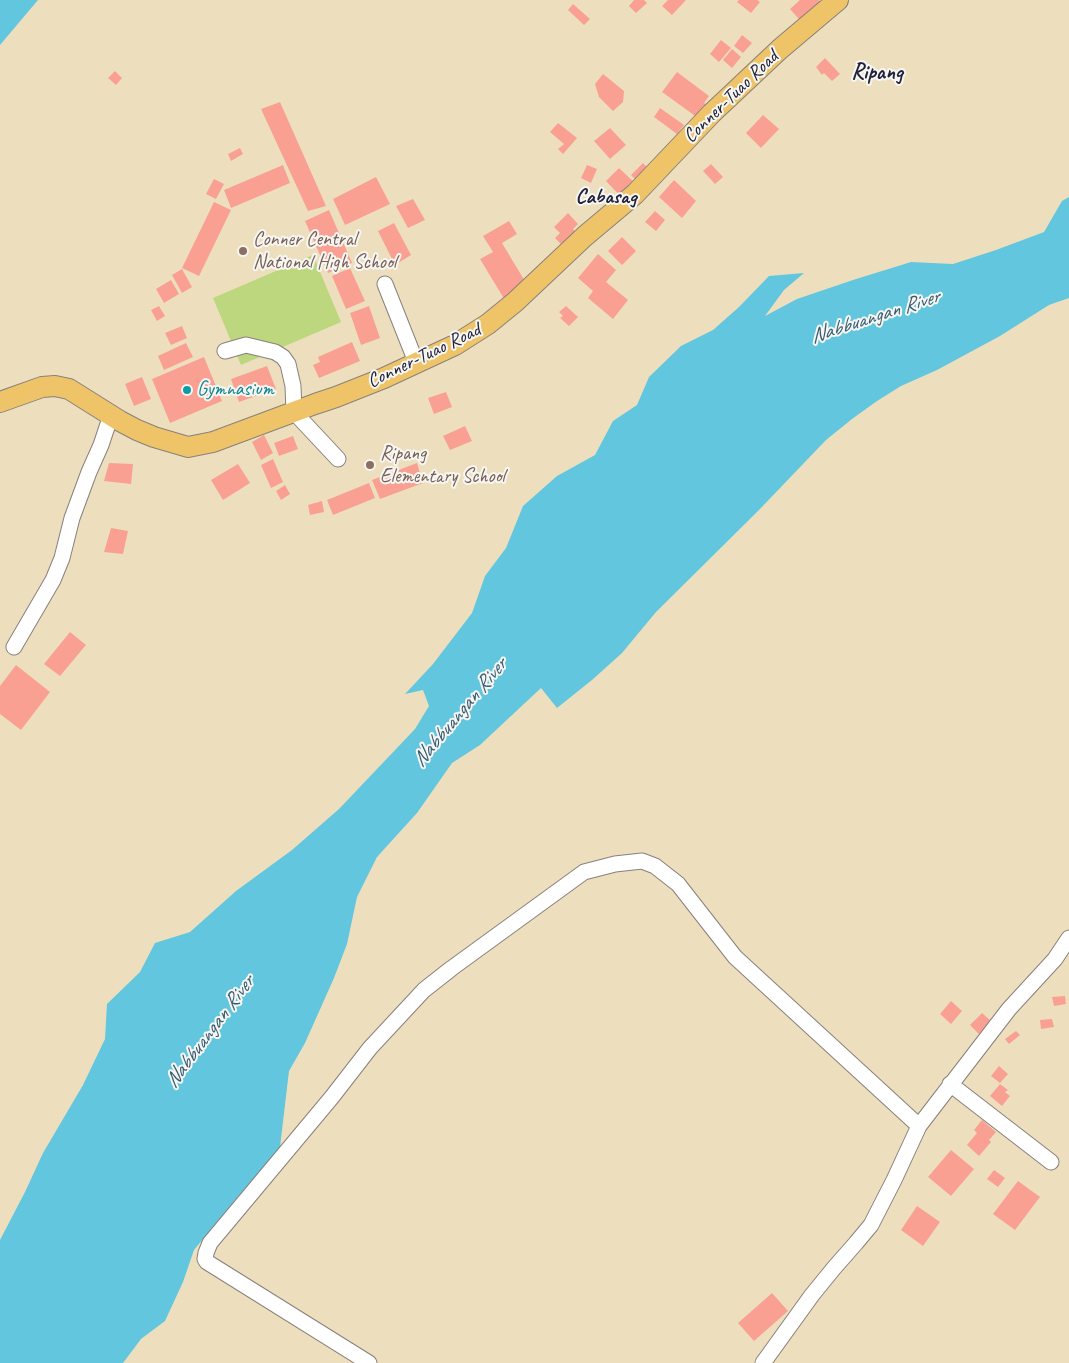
<!DOCTYPE html>
<html>
<head>
<meta charset="utf-8">
<style>
  body { margin:0 }
  canvas { display:block; background:#eddfbd }
</style>
</head>
<body>
<canvas width="1069" height="1363"></canvas>
<script>
const context = document.querySelector('canvas').getContext('2d');
context.lineJoin = 'round';
function fillPath(path, color) { context.fillStyle = color; context.fill(path, 'evenodd'); }
const shape = rows => new Path2D(rows.map(r => 'M' + r).join(''));
function strokePath(path, color, width, dash) { context.strokeStyle = color; context.lineWidth = width; context.lineCap = dash ? 'butt' : 'round'; context.setLineDash(dash || []); context.stroke(path); }
function write(font, color, halo, rows, align = 'center') {
  context.font = font + ' Caveat,sans-serif'; context.lineWidth = 4; context.setLineDash([]); context.textBaseline = 'middle'; context.strokeStyle = halo; context.fillStyle = color; for (const [text, x, y, turn = 0] of rows) {
    context.save(); context.translate(x, y); context.rotate((+turn || 0) * Math.PI / 180); context.textAlign = isNaN(turn) ? turn : align; if (halo) context.strokeText(text, 0, 0); context.fillText(text, 0, 0); context.restore();
  }
}
fillPath(shape([
  [313,255,341,322,241,365,213,298]
]), '#bcd77d');
fillPath(shape([
  [0,0,38,0,0,45],
  [1069,197,1069,298,1049,305,1000,336,937,370,901,386,877,401,852,419,826,440,758,511,656,612,622,653,592,680,557,708,541,688,480,745,452,763,417,813,377,857,357,897,347,944,334,978,305,1043,289,1071,280,1147,258,1177,241,1193,194,1250,183,1282,165,1321,141,1339,123,1363,0,1363,0,1240,25,1192,43,1153,83,1085,105,1039,107,1004,140,972,155,943,190,932,236,891,292,850,339,809,415,729,429,706,423,690,405,694,433,664,472,613,485,576,506,548,523,506,557,476,595,455,613,421,637,405,649,377,681,346,713,330,739,307,769,276,804,273,784,290,765,316,797,299,853,280,911,262,953,264,996,250,1044,232,1062,201]
]), '#62c6df');
fillPath(shape([
  [634,0,644,0,647,3,636,13,629,6],
  [668,0,686,0,672,15,662,6],
  [739,0,757,0,760,2,751,13,737,2],
  [800,0,819,0,826,8,805,26,790,9],
  [573,4,590,19,584,25,568,10],
  [742,35,752,43,743,53,734,46],
  [721,40,731,48,719,62,710,54],
  [732,49,741,57,732,68,723,60],
  [825,58,840,74,832,81,824,73,822,75,816,67],
  [115,71,122,78,116,85,108,78],
  [677,72,709,96,704,103,707,105,698,118,662,92],
  [603,74,624,91,623,102,613,111,599,97,595,84],
  [280,102,326,206,308,211,261,109],
  [660,108,684,125,677,134,654,117],
  [763,115,779,129,761,148,746,133],
  [558,123,577,138,563,154,558,149,564,144,550,132],
  [610,128,626,145,610,159,594,141],
  [240,148,243,154,231,161,228,154],
  [643,163,653,174,641,185,631,175],
  [711,164,723,177,715,184,703,171],
  [283,165,290,183,231,208,224,190],
  [587,165,597,169,591,183,581,178],
  [619,168,637,185,623,199,606,181],
  [376,177,390,204,345,225,333,199],
  [214,179,224,184,216,199,206,194],
  [674,180,696,201,682,218,659,197],
  [413,199,425,220,408,228,396,206],
  [214,202,231,210,199,276,182,268],
  [329,210,352,263,328,273,305,221],
  [655,211,665,220,656,231,645,222],
  [568,213,578,224,573,229,580,237,567,250,555,238,560,233,554,227],
  [509,221,517,234,502,243,529,288,506,302,480,259,493,252,483,236],
  [394,223,411,255,395,265,378,231],
  [622,237,636,251,622,265,608,251],
  [598,254,616,270,606,282,628,300,613,319,588,298,593,291,578,278],
  [350,268,365,301,346,309,332,276],
  [182,269,192,287,182,293,172,275],
  [171,280,179,294,164,303,156,289],
  [159,306,165,316,157,321,151,310],
  [369,306,380,338,361,345,350,313],
  [566,306,578,317,569,326,560,318,563,316,559,312],
  [182,326,187,338,171,345,165,333],
  [352,342,360,361,319,378,313,365,320,362,318,357],
  [186,343,193,357,164,370,158,356],
  [204,357,222,401,170,423,152,379],
  [267,366,276,389,239,402,231,379],
  [142,377,151,399,134,406,125,384],
  [446,392,452,407,434,414,428,398],
  [465,426,472,441,450,450,443,436],
  [264,435,273,453,261,460,252,442],
  [293,436,298,449,279,456,274,443],
  [273,459,283,482,271,488,261,465],
  [109,463,133,464,131,484,104,481],
  [417,463,423,483,380,499,372,480],
  [238,464,250,483,223,500,211,480],
  [369,483,375,498,333,515,327,500],
  [285,485,290,494,281,500,276,491],
  [322,501,324,512,310,515,308,505],
  [111,528,128,531,123,554,104,552],
  [70,632,86,645,60,676,44,664],
  [16,665,50,692,21,730,0,714,0,686],
  [1065,996,1066,1004,1054,1006,1052,997],
  [951,1001,962,1011,951,1024,940,1014],
  [982,1013,991,1021,979,1034,970,1025],
  [1052,1019,1054,1027,1041,1029,1040,1020],
  [1016,1031,1020,1035,1009,1044,1005,1039],
  [999,1066,1008,1074,1000,1083,991,1076],
  [1000,1084,1008,1090,1005,1092,1010,1096,1002,1106,990,1096],
  [982,1120,996,1132,989,1140,991,1142,979,1156,967,1145,977,1133,974,1130],
  [951,1150,974,1169,951,1196,928,1177],
  [994,1170,1005,1178,998,1187,987,1179],
  [1018,1181,1040,1197,1015,1230,993,1214],
  [917,1206,940,1222,923,1246,901,1230],
  [772,1293,788,1311,754,1341,738,1323]
]), '#faa092');
const minor = shape([
  [385,284,416,362],
  [225,351,246,345,275,352,283,357,288,364,293,386,294,412,338,459],
  [14,647,53,580,62,558,72,518,89,472,101,445,111,415],
  [950,1084,1051,1162],
  [369,1363,207,1262,205,1259,206,1253,210,1243,332,1097,370,1048,424,990,452,968,584,872,615,864,642,861,655,866,678,884,735,957,919,1126],
  [763,1363,812,1295,834,1268,856,1243,871,1225,894,1180,919,1126,1009,1009,1055,959,1069,938]
]);
const major = shape([
  [0,402,42,387,55,386,69,389,120,421,137,430,154,437,188,447,213,442,315,404,336,397,384,378,455,345,488,324,515,302,585,236,635,194,712,113,780,49,838,0]
]);
strokePath(minor, '#88807c', 17);
strokePath(major, '#88807c', 22);
strokePath(minor, '#fff', 15);
strokePath(major, '#efc469', 20);
for (const [x, y, r, color] of [
  [243,251,5,"#8d6e63"],
  [187,390,5,"#0f9aa8"],
  [370,465,5,"#8d6e63"]
]) { const dot = new Path2D(); dot.arc(x, y, r, 0, 2 * Math.PI); context.fillStyle = color; context.fill(dot); strokePath(dot, '#f6f6f2', 2); }
write('20px', '#22223b', '#f6f6f2', [
  ["Conner-Tuao Road",731,97,-44],
  ["Conner-Tuao Road",424,356,-26]
]);
write('20px', '#785e54', '#f6f6f2', [
  ["Conner Central",253,240],
  ["National High School",253,263],
  ["Ripang",380,454],
  ["Elementary School",380,477]
], 'left');
write('20px', '#0d838f', '#f6f6f2', [
  ["Gymnasium",197,390]
], 'left');
write('bold 21px', '#22223b', '#f6f6f2', [
  ["Cabasag",606,197]
]);
write('italic 21px', '#385b74', '#f6f6f2', [
  ["Nabbuangan River",875,317,-18],
  ["Nabbuangan River",460,713,-50],
  ["Nabbuangan River",210,1032,-53]
]);
write('bold 22px', '#22223b', '#f6f6f2', [
  ["Ripang",877,73]
]);
</script>
</body>
</html>
